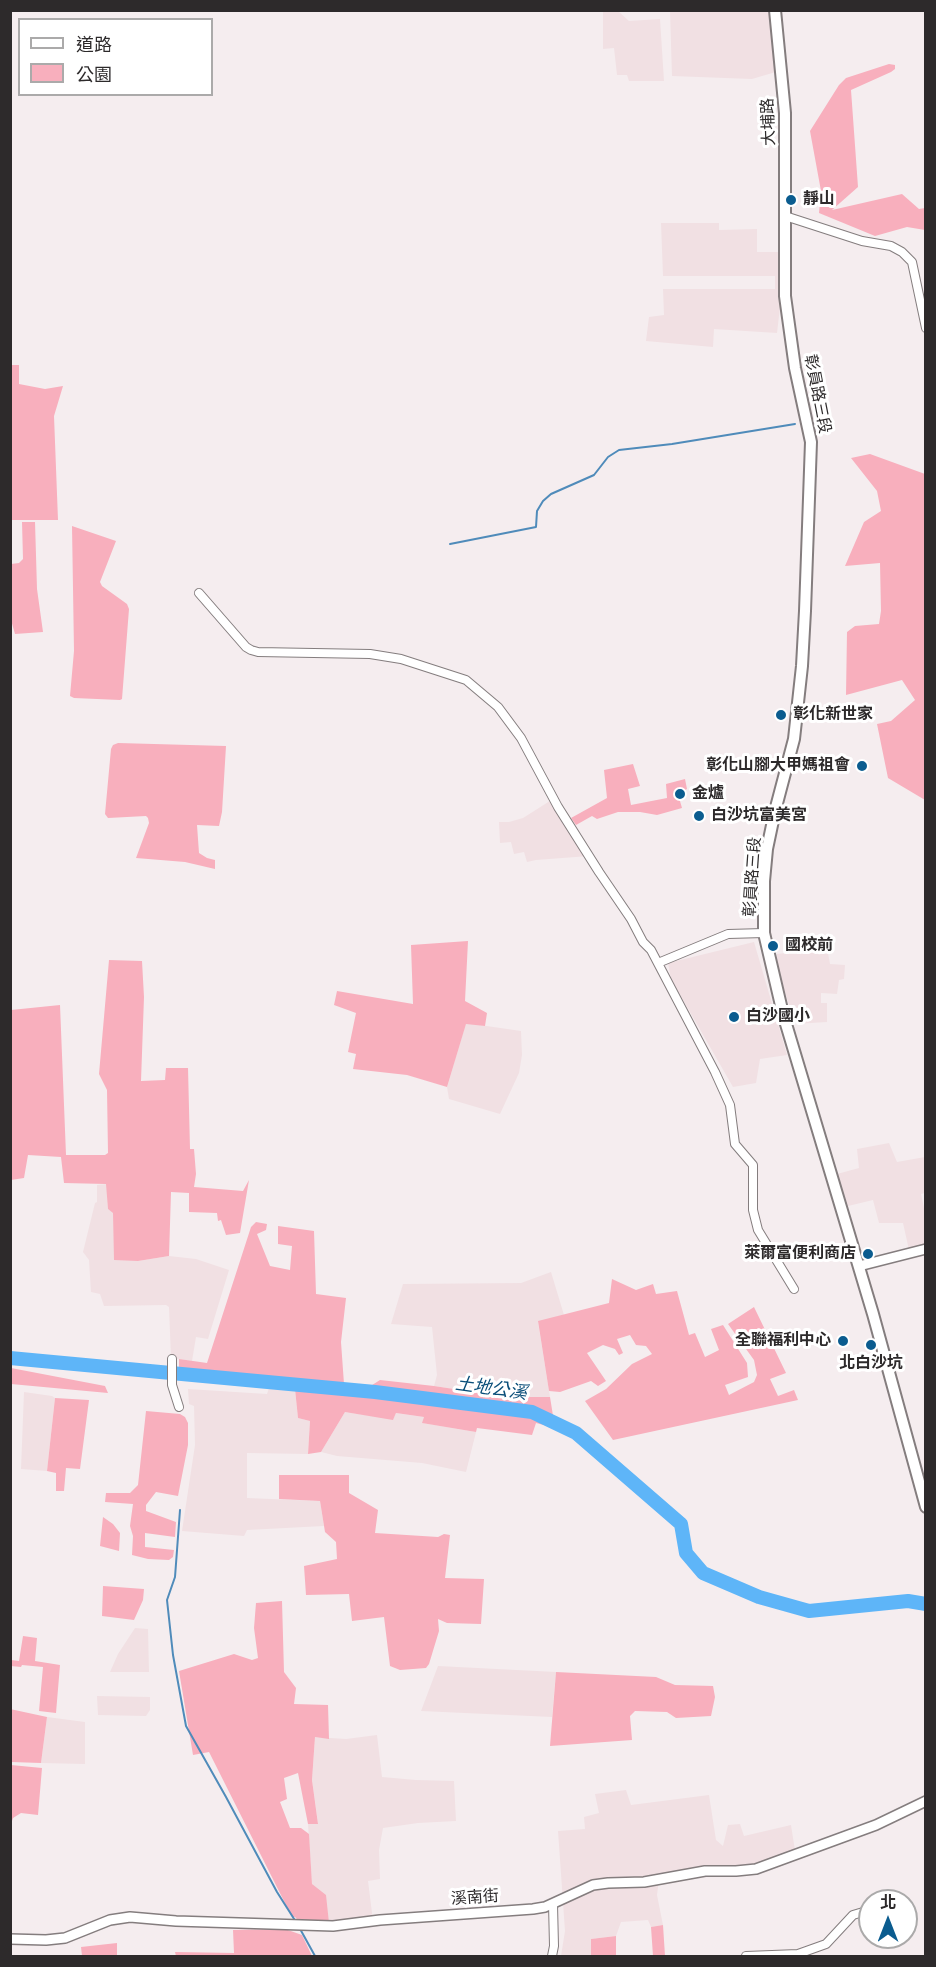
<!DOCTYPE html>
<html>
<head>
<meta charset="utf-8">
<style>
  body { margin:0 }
  #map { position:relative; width:936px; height:1967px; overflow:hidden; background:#f5edef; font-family:Arial,"Noto Sans TC",sans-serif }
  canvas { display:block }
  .frame { position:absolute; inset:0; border:12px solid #2d2a2b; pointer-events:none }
  .legend { position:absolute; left:18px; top:18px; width:195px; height:78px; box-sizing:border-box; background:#fff; border:2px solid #abaaaa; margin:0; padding:8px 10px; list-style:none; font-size:18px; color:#2d2a2b }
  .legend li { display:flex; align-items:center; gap:12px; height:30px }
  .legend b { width:30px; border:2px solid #abaaaa }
  .north { position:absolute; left:858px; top:1889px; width:60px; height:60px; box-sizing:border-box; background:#fff; border:2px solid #abaaaa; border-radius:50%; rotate:0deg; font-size:16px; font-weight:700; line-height:24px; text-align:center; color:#2d2a2b }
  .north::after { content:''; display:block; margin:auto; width:21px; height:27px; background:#0b5c8f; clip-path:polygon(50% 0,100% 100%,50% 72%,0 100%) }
</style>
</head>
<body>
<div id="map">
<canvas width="936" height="1967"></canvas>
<div class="frame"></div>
<ul class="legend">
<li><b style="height:8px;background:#fff"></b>道路</li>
<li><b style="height:16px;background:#f8afbd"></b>公園</li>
</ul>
<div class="north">北</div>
</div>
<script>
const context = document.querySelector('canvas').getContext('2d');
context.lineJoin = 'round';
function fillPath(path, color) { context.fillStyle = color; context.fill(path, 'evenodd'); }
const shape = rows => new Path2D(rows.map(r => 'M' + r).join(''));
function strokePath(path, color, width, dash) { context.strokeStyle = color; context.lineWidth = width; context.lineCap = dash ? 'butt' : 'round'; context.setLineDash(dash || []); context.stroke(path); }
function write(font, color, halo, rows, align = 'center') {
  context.font = font + ' Arial,"Noto Sans TC",sans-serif'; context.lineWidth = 6; context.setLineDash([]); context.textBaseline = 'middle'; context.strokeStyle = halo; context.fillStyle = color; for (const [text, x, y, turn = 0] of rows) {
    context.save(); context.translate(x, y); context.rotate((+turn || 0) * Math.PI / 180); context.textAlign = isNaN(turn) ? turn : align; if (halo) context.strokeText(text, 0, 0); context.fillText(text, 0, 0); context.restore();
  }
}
fillPath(shape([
  [603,11,618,11,629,21,660,19,664,81,629,81,627,75,617,75,614,48,603,49],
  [670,11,774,11,779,71,752,79,672,76],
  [661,223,719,223,719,230,757,229,757,252,782,252,782,290,777,333,714,329,713,347,646,341,649,317,664,315,663,289,775,289,775,276,663,276],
  [553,799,589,856,536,860,527,862,524,852,514,854,511,842,500,843,499,822,509,822,523,818],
  [754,942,787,1055,760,1059,756,1083,733,1087,671,979,668,963],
  [827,948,830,964,845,965,844,979,839,980,837,994,821,993,821,1003,827,1003,827,1022,795,1024,778,970,777,954],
  [466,1023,521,1031,522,1055,519,1073,500,1114,449,1099,447,1087],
  [889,1143,897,1162,925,1157,925,1193,921,1194,925,1213,925,1246,909,1250,903,1223,879,1223,873,1200,848,1206,837,1174,859,1168,857,1149],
  [107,1184,108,1209,113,1212,138,1261,169,1256,196,1259,229,1270,208,1339,196,1337,192,1361,171,1358,169,1307,166,1305,104,1306,100,1294,91,1292,89,1260,83,1252,95,1203,97,1202,97,1185],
  [551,1272,564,1315,538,1322,550,1397,507,1397,434,1386,437,1375,432,1327,391,1324,403,1284,521,1283],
  [270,1385,295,1389,298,1418,310,1421,308,1454,247,1453,247,1498,320,1501,324,1526,247,1530,244,1536,182,1531,195,1445,194,1406,189,1404,188,1389,267,1394],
  [24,1392,52,1396,55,1398,47,1471,21,1469],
  [345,1412,393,1419,396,1413,424,1417,423,1423,476,1432,466,1472,422,1463,337,1456,321,1452],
  [135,1628,148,1629,149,1672,110,1672,118,1654],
  [438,1666,556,1672,552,1717,421,1711],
  [97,1696,150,1697,150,1710,146,1716,98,1715],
  [47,1717,85,1722,85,1764,41,1763],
  [377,1735,382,1777,416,1780,454,1781,456,1821,418,1823,383,1828,379,1850,380,1879,368,1881,373,1921,329,1923,312,1884,308,1824,318,1823,312,1780,315,1737,346,1739],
  [626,1790,631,1805,709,1795,716,1840,723,1846,728,1825,740,1824,744,1836,791,1825,796,1857,741,1873,721,1869,659,1879,657,1895,663,1925,651,1927,648,1920,621,1922,616,1936,591,1939,591,1956,561,1956,565,1931,558,1831,585,1829,584,1817,599,1813,595,1794]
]), '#f1e0e3');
fillPath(shape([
  [889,64,895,65,895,69,891,72,851,90,858,187,832,210,902,194,919,209,925,208,925,230,907,227,875,236,819,213,821,191,810,131,839,85,846,78],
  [10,365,19,365,19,384,45,389,63,386,54,416,58,520,11,520],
  [870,454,925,474,925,800,888,778,877,724,891,721,915,700,902,680,846,695,847,632,855,626,879,624,881,611,880,563,845,566,864,522,881,511,877,491,851,458],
  [22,522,35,522,37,589,43,632,15,634,11,620,11,564,19,563,23,559],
  [72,526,116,541,100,582,102,586,127,604,129,609,122,699,120,700,74,698,70,696,74,651],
  [118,743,226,746,222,812,219,826,197,825,199,853,207,858,215,860,215,869,185,862,136,858,149,823,148,818,146,816,108,818,105,814,111,749,113,745],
  [633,764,640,786,628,789,631,805,667,798,666,784,685,779,687,789,678,794,682,808,657,815,640,812,618,812,597,819,592,816,576,825,571,818,607,798,604,770],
  [468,941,465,1001,487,1013,485,1026,466,1024,447,1087,407,1075,353,1069,356,1054,348,1052,356,1013,334,1005,337,991,413,1004,411,945],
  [109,960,142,961,144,997,141,1081,165,1080,166,1068,188,1068,190,1149,194,1149,196,1174,194,1187,243,1191,249,1180,240,1233,226,1235,221,1220,218,1221,217,1213,189,1212,189,1193,171,1192,169,1256,138,1261,114,1260,113,1213,108,1209,106,1184,64,1183,61,1157,28,1155,24,1178,11,1180,11,1010,60,1005,66,1155,105,1155,108,1153,107,1090,99,1074],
  [256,1222,267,1224,266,1230,257,1234,270,1266,290,1270,292,1246,278,1244,278,1226,314,1231,316,1294,346,1298,341,1342,344,1384,369,1387,380,1380,434,1386,507,1397,550,1397,555,1428,536,1423,532,1435,477,1428,476,1432,422,1423,424,1417,396,1413,393,1420,345,1412,321,1452,308,1454,310,1421,298,1418,295,1389,179,1371,179,1359,207,1363,251,1227],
  [612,1279,636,1290,653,1284,656,1294,677,1291,689,1335,695,1333,705,1357,719,1350,711,1329,723,1325,747,1363,748,1377,725,1385,729,1395,754,1382,757,1375,754,1360,728,1324,754,1307,786,1373,770,1379,778,1396,794,1390,798,1400,613,1440,585,1401,606,1389,632,1364,652,1354,646,1346,636,1345,630,1335,617,1339,623,1353,619,1355,615,1349,603,1345,587,1353,606,1381,598,1386,591,1381,560,1392,549,1391,538,1321,609,1303],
  [11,1368,105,1386,108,1393,11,1384],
  [55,1398,89,1400,80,1469,66,1468,64,1491,56,1491,56,1473,47,1471],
  [146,1411,180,1414,185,1417,188,1423,188,1445,178,1496,156,1492,146,1505,146,1511,176,1522,175,1537,145,1533,145,1547,174,1550,173,1557,169,1560,148,1559,132,1555,133,1536,130,1526,133,1504,105,1502,106,1493,130,1493,138,1485],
  [279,1475,349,1475,349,1493,378,1510,375,1533,438,1537,444,1534,450,1535,445,1578,484,1579,481,1624,447,1623,438,1619,439,1631,429,1664,426,1668,400,1670,390,1666,384,1617,352,1621,349,1594,306,1595,304,1566,337,1559,336,1542,325,1532,320,1501,279,1499],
  [103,1517,113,1524,120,1533,119,1551,100,1546],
  [103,1586,144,1589,143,1600,134,1620,102,1616],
  [282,1601,284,1672,296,1688,294,1704,328,1705,329,1739,315,1737,312,1780,318,1824,308,1824,298,1773,284,1778,287,1799,280,1802,290,1828,301,1828,309,1834,312,1884,326,1895,329,1923,300,1922,295,1917,292,1917,209,1752,193,1755,179,1671,234,1654,252,1660,258,1658,254,1628,256,1603],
  [23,1636,37,1638,35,1661,60,1665,56,1713,39,1711,43,1667,22,1665,21,1667,11,1666,11,1660,19,1661],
  [556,1672,656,1677,675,1685,713,1686,715,1697,711,1716,676,1718,667,1712,635,1711,630,1716,632,1740,550,1746],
  [10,1709,47,1717,41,1763,11,1762],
  [11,1765,42,1768,38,1815,21,1813,13,1818,11,1824],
  [663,1925,665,1956,653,1956,651,1927],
  [285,1929,302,1935,312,1956,176,1956,175,1952,234,1953,233,1930],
  [616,1936,616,1956,591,1956,591,1939],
  [117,1943,117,1956,82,1956,81,1947]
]), '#f8afbd');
strokePath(shape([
  [450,544,536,527,537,511,543,501,551,494,594,475,608,457,619,450,672,444,795,424],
  [180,1510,175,1577,167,1600,173,1655,186,1726,226,1797,277,1892,296,1922],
  [299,1927,315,1956]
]), '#4f8bba', 2);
strokePath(shape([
  [10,1358,375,1392,532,1412,576,1433,681,1524,686,1553,703,1573,759,1597,809,1611,908,1601,926,1604]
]), '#5eb5f8', 14);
const minor = shape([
  [785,216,862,241,891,246,902,252,912,262,926,328],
  [199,593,246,647,251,650,258,652,370,654,401,659,466,680,498,707,521,738,558,807,599,872,631,919,643,942,651,950,715,1072,730,1105,735,1144,753,1165,753,1210,758,1230,794,1289],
  [658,963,728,934,764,933],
  [172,1359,172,1385,179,1407],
  [552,1956,554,1946,553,1904],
  [746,1956,798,1954,826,1944,853,1915,863,1912,870,1913]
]);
const tertiary = shape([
  [859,1266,926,1249],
  [10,1939,46,1940,65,1938,110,1920,130,1917,176,1921,333,1926,380,1920,533,1909,545,1907,593,1885,608,1883,644,1882,705,1871,736,1871,756,1869,876,1825,926,1801]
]);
const secondary = shape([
  [775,10,785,113,785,296,795,368,811,442,805,611,802,666,794,739,775,811,767,849,764,881,764,933,783,1014,873,1314,926,1507]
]);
strokePath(minor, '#847d7e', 10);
strokePath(tertiary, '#847d7e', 12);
strokePath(secondary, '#847d7e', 14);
strokePath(minor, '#fff', 8);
strokePath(tertiary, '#fff', 9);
strokePath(secondary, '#fff', 10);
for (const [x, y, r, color] of [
  [791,200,6,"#0b5c8f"],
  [781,715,6,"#0b5c8f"],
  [862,766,6,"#0b5c8f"],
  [680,794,6,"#0b5c8f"],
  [699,816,6,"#0b5c8f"],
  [773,946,6,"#0b5c8f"],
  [734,1017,6,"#0b5c8f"],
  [868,1254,6,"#0b5c8f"],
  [843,1341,6,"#0b5c8f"],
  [871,1345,6,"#0b5c8f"]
]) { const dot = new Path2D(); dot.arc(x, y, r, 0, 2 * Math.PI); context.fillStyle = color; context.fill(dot); strokePath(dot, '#fff', 2); }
write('16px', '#2d2a2b', '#fff', [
  ["大埔路",769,122,-92],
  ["彰員路三段",817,394,79],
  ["彰員路三段",753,877,-86],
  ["溪南街",475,1898,-4]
]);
write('bold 16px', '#2d2a2b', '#fff', [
  ["靜山",803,200],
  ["彰化新世家",793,715],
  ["彰化山腳大甲媽祖會",850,766,"right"],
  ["金爐",692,794],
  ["白沙坑富美宮",711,816],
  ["國校前",785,946],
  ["白沙國小",746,1017],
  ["萊爾富便利商店",856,1254,"right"],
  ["全聯福利中心",831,1341,"right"],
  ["北白沙坑",871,1364,"center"]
], 'left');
write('italic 18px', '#0a4e79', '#fff', [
  ["土地公溪",491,1389,8]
]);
</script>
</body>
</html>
